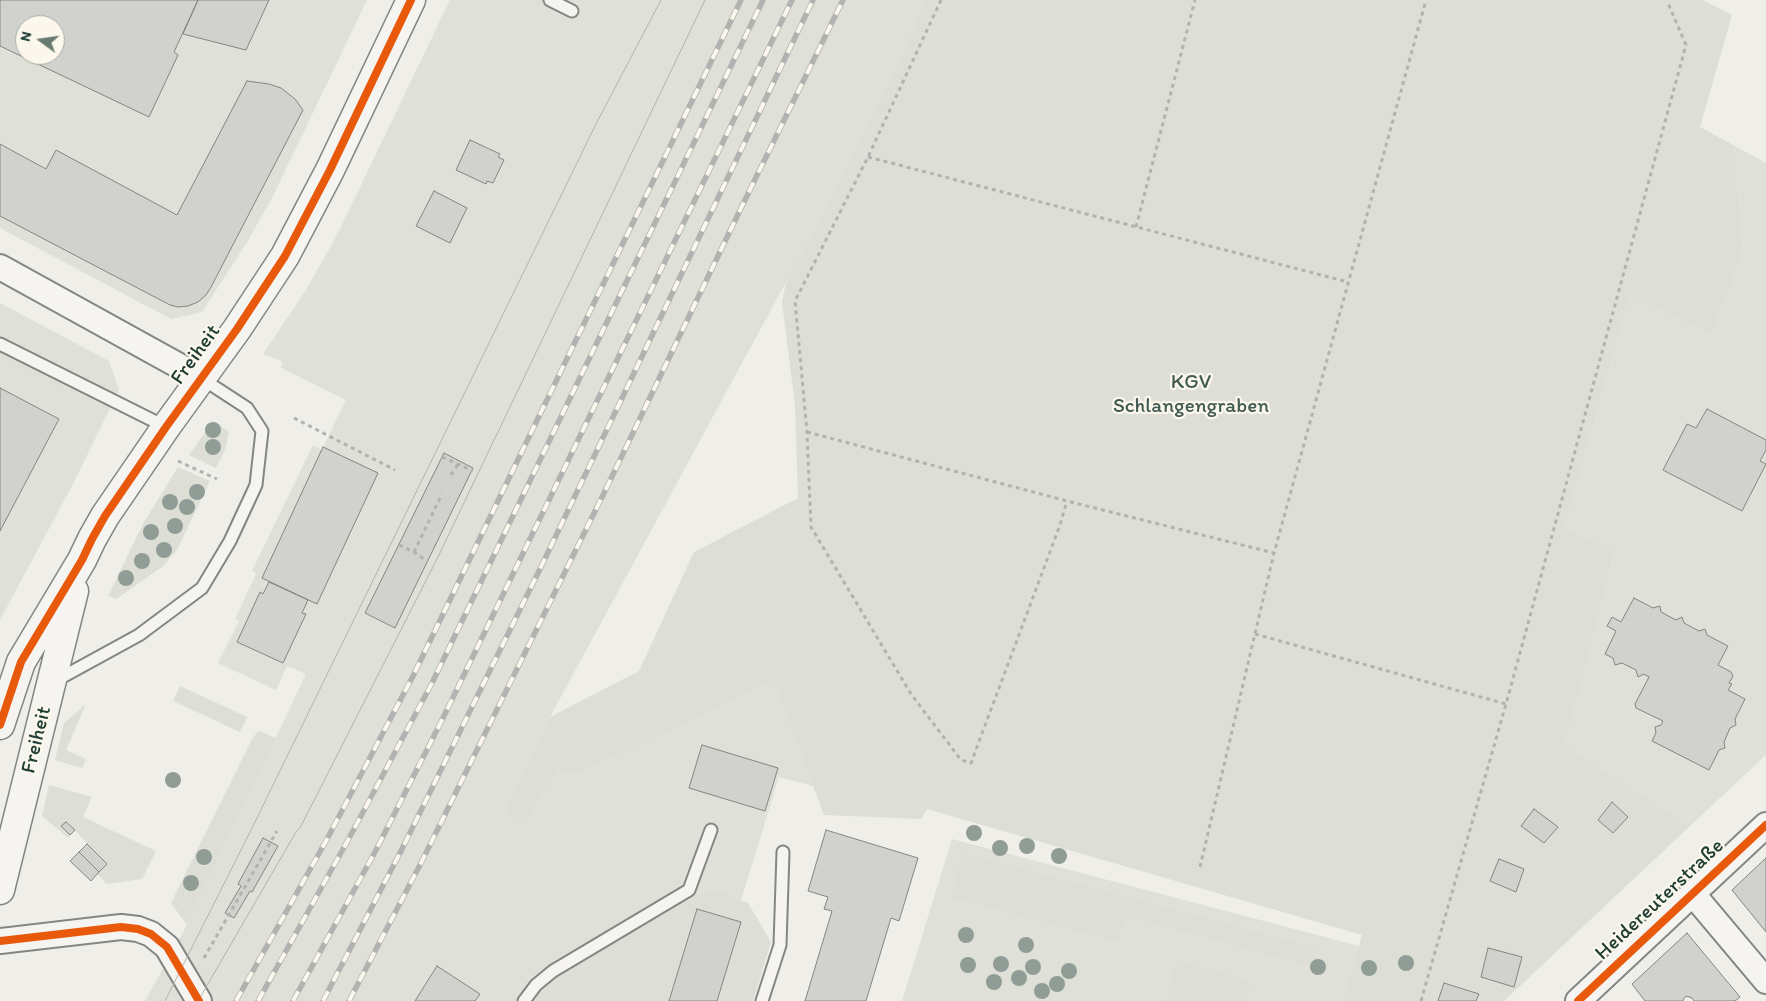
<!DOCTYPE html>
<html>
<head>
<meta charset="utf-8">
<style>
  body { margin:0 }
  #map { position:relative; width:1766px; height:1001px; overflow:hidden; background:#efeee8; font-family:Itim,sans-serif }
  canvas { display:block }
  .north { position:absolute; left:15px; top:15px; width:50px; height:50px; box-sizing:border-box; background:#fbf7ec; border:1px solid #a3ada2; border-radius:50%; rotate:284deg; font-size:14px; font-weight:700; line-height:20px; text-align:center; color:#1f3d34 }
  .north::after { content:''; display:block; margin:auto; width:18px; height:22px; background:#687b73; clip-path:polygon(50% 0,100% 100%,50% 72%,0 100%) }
</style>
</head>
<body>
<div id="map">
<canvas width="1766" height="1001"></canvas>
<div class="north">N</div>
</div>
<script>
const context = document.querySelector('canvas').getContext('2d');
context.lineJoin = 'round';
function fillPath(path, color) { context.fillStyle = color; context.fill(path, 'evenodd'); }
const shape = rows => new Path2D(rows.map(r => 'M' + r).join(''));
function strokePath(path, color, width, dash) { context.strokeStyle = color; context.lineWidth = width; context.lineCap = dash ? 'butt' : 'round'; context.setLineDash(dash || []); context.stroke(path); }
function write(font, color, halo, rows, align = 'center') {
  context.font = font + ' Itim,sans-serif'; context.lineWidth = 4.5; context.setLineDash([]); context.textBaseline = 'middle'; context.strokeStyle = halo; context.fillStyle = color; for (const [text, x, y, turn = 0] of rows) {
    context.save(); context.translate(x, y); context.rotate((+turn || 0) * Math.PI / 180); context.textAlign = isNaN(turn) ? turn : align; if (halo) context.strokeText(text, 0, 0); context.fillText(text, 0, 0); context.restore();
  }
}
fillPath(shape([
  [0,0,367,0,272,198,246,244,202,312,171,319,0,228],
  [25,25,55,25,55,55,25,55],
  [450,0,926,0,886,86,786,282,550,717,505,812,525,825,558,769,576,776,773,681,813,786,779,777,738,910,719,1001,145,1001,187,925,306,674,287,666,276,690,218,663,239,621,235,619,256,574,252,571,313,445,322,450,346,400,281,368,283,362,263,354,306,290,337,235],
  [1735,146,1766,163,1766,755,1690,826,1563,745,1615,553,1565,527,1630,296,1711,336,1743,255],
  [0,303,109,361,119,390,73,484,0,620],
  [952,839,1359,946,1343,1001,902,1001]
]), '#dfe0d7');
fillPath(shape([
  [926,0,1703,0,1732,15,1700,127,1735,146,1743,255,1711,336,1630,296,1565,527,1615,552,1564,745,1690,826,1504,1001,1343,1001,1362,935,927,809,921,819,824,815,773,681,576,776,558,769,525,825,505,812,550,717,639,671,694,552,798,498,795,405,782,303,786,282,886,86],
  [213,421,229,432,225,450,216,468,189,455],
  [178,467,210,481,177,550,162,567,116,599,108,596,144,522],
  [180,686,247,717,240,732,173,701],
  [86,704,66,750,86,759,82,768,55,760,64,723],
  [259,731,276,738,187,925,171,903,253,737],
  [49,785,92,797,83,817,156,851,142,879,107,884,97,874,107,864,67,822,62,827,70,835,68,838,42,816],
  [963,853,1317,948,1312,966,1125,916,1118,942,951,897],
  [708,891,723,893,748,903,771,942,753,1001,533,1001,557,977,692,898],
  [1177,961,1251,981,1246,1001,1166,1001]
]), '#dddfd6');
const building = shape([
  [0,0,198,0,174,52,178,55,149,117,0,46,0,0],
  [25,25,55,25,55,55,25,55,25,25],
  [198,0,269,0,246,50,183,34,198,0],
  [247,81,269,84,281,88,295,99,303,110,211,287,206,295,198,302,188,306,178,307,170,305,0,216,0,144,46,169,56,150,177,215,247,81],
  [470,140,500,154,498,157,504,160,493,183,487,181,486,184,456,170,470,140],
  [434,191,467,208,450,243,416,226,434,191],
  [0,388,59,419,0,531,0,388],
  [1707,409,1766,440,1766,450,1760,461,1766,464,1742,511,1663,470,1687,424,1696,428,1707,409],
  [323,447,378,473,317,604,262,578,323,447],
  [444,453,473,468,395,628,365,613,444,453],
  [269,582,308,600,302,613,306,614,283,663,237,642,260,592,263,594,269,582],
  [1634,598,1653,608,1660,606,1661,612,1676,620,1682,617,1684,623,1699,631,1705,629,1707,635,1728,646,1718,665,1731,672,1733,676,1729,683,1732,684,1728,690,1745,699,1735,719,1736,725,1730,728,1724,742,1725,748,1719,750,1709,770,1652,741,1656,733,1655,727,1661,725,1663,721,1636,708,1635,704,1649,677,1644,674,1638,677,1636,670,1622,663,1615,665,1613,658,1605,654,1616,631,1607,626,1612,617,1621,622,1634,598],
  [702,745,778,768,765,811,689,788,702,745],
  [1612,802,1628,817,1613,833,1598,820,1612,802],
  [1534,809,1558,827,1544,843,1521,826,1534,809],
  [66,822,75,830,70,835,61,826,66,822],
  [826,830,918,858,899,921,891,918,866,1001,805,1001,832,911,824,909,828,897,808,891,826,830],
  [263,838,278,846,252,892,250,891,234,918,225,913,241,886,238,884,263,838],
  [87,844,107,864,99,872,79,852,87,844],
  [79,852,99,872,91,881,70,861,79,852],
  [1766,858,1766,932,1732,890,1766,858],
  [1499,859,1524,869,1516,892,1490,881,1499,859],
  [697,909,741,922,717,1001,669,1001,697,909],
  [1687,933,1740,997,1735,1001,1694,1001,1692,998,1686,996,1683,1000,1683,1001,1645,1001,1632,984,1687,933],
  [1488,948,1522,957,1514,987,1481,977,1488,948],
  [437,966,480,994,475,1001,415,1001,437,966],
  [1444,983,1479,994,1476,1001,1438,1001,1444,983]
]);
fillPath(building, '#d1d1cd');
strokePath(building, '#828783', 1);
const lane = shape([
  [550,0,572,11],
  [0,344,166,427],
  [55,681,139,635,202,588,230,541,256,485,262,431,247,408,201,378],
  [524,1001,536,985,553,971,689,890,711,830],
  [762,1001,780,945,783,852]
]);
const street = shape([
  [0,267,201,378],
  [1692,893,1766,981],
  [0,941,121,927,138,929,151,934,167,947,199,1001],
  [1578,1001,1766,825]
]);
const secondary = shape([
  [0,725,21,662,82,560,92,539,105,516,166,427,237,329,285,256,330,170,411,0],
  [0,890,74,591]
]);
strokePath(lane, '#828783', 15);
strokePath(street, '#828783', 28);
strokePath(secondary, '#828783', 31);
strokePath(shape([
  [941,0,868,157,795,301,807,432,811,527,911,694,961,760,971,763,1060,525,1067,501],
  [868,157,1348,282],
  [1136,227,1195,0],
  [294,418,395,470],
  [807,432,1067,501,1274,553],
  [442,457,473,471],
  [178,461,217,479],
  [451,475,458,464],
  [399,545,414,552,428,562],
  [414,552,442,494],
  [1255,634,1506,704],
  [1200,867,1274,553,1426,0],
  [204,958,277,831],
  [1421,1001,1506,704,1686,45,1668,3]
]), '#b1b3b0', 3, [4, 4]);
strokePath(lane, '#f5f4f0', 11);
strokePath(street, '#f5f4f0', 24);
strokePath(secondary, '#f5f4f0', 28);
strokePath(shape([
  [165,1001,254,824,596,124,661,0],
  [198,1001,296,832,300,828,438,557,705,0]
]), '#b1b3b0', 1);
const rail = shape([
  [236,1001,326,841,413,676,741,0],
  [258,1001,347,842,431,685,763,0],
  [293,1001,375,852,442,720,792,0],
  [323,1001,401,851,539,571,813,0],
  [349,1001,421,863,606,489,743,204,843,0]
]);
strokePath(rail, '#b1b3b0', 5.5);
strokePath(rail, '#fbf7ec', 4, [11]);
strokePath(shape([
  [0,725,21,662,82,560,92,539,105,516,166,427,237,329,285,256,330,170,411,0],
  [0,941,121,927,138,929,151,934,167,947,199,1001],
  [1578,1001,1766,825]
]), '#e8590c', 8);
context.fillStyle = '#909d96';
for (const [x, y] of [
  [213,430],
  [213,447],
  [197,492],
  [170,502],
  [187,507],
  [175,526],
  [151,532],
  [164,550],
  [142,561],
  [126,578],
  [173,780],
  [974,833],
  [1027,846],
  [1000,848],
  [1059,856],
  [204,857],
  [191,883],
  [966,935],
  [1026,945],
  [1406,963],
  [1001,964],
  [968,965],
  [1033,967],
  [1318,967],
  [1369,968],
  [1069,971],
  [1019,978],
  [994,982],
  [1057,984],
  [1042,991]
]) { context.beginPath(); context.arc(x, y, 8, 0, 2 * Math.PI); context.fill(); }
write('21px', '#1f3d34', '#fbf7ec', [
  ["Freiheit",196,355,-54],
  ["Freiheit",37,740,-76],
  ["Heidereuterstraße",1660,900,-43]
]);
write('21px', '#425b52', '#fbf7ec', [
  ["KGV",1191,383],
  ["Schlangengraben",1191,407]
]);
</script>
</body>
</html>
